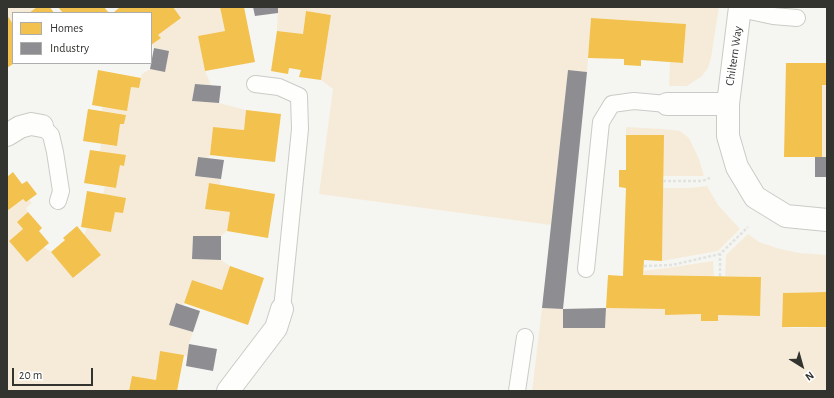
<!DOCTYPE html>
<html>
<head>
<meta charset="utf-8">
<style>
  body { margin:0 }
  #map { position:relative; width:834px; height:398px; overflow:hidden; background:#f5f6f1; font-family:"Alegreya Sans",sans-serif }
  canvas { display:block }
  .frame { position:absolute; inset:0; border:8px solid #33342f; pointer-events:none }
  .legend { position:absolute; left:12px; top:12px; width:140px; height:52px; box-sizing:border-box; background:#fff; border:1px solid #adaeac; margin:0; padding:5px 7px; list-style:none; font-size:12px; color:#33342f }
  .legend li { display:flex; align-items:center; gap:8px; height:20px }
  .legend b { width:20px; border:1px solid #adaeac }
  .north { position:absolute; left:782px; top:346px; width:40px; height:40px; -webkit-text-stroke:3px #fff; paint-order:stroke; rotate:143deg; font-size:11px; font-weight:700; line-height:16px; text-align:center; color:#33342f }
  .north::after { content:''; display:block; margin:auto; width:14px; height:18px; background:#33342f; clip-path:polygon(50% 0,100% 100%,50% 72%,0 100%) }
  .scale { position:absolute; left:12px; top:368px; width:81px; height:18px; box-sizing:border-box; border:2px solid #33342f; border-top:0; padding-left:5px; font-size:12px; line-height:14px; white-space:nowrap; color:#33342f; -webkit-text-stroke:3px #fff; paint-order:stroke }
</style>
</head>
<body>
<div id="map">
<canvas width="834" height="398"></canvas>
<div class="frame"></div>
<ul class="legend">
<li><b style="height:11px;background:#f2c14e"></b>Homes</li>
<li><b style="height:11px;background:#8d8d92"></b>Industry</li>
</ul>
<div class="north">N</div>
<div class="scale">20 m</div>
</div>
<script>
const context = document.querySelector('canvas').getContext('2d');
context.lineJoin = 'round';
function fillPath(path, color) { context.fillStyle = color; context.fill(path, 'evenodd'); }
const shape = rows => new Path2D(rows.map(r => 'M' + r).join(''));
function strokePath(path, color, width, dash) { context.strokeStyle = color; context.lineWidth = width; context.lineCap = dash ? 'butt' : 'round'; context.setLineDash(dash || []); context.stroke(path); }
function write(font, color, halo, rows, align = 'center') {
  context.font = font + ' "Alegreya Sans",sans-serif'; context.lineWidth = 4; context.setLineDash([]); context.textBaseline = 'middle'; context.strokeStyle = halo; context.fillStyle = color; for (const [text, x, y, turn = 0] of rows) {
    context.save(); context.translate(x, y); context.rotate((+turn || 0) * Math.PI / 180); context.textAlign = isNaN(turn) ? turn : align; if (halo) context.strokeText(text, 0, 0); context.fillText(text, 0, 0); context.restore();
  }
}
fillPath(shape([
  [7,7,37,7,29,13,13,13,13,24,7,15],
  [173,7,220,7,225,31,198,36,205,71,211,85,195,84,192,101,219,103,246,110,244,130,213,127,210,155,208,158,198,157,195,176,221,179,220,185,209,183,205,209,230,212,227,231,221,236,193,236,192,259,221,260,230,266,222,290,192,280,183,305,176,303,169,325,193,332,189,344,187,357,184,355,160,351,156,380,132,376,129,391,7,391,7,211,23,199,26,202,29,200,32,203,26,208,28,212,17,222,23,229,9,241,27,262,44,247,51,252,74,278,101,255,84,235,87,228,111,232,115,212,103,194,105,187,116,188,120,165,124,165,126,156,100,151,101,144,117,146,120,124,124,124,126,115,102,111,102,109,103,106,127,111,131,87,139,88,142,74,150,69,165,71,169,51,154,48,152,44,161,38,158,35,181,18],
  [278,7,719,7,711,58,708,68,702,76,687,86,669,86,670,62,683,63,686,24,591,18,587,72,568,70,551,225,319,194,333,89,321,80,331,15,306,11,303,34,277,31],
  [822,85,827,85,827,157,822,157],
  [626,127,663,129,680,131,689,138,699,159,704,176,663,176,626,135],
  [707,186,718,205,740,229,718,251,662,261,663,188,689,188],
  [748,234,759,242,777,248,799,253,827,255,827,292,783,293,782,326,794,328,827,327,827,391,532,391,542,308,563,309,563,328,605,328,606,308,665,309,665,315,701,314,718,321,718,315,760,316,761,277,725,276,726,255],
  [713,261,714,276,643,275,643,271,674,267]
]), '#f6ebd9');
fillPath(shape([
  [37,7,50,7,54,13,29,13],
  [58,7,104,7,109,13,63,13],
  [120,7,173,7,181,18,158,35,161,38,151,45,151,13,113,13],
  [220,7,244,7,255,62,205,71,198,36,225,31],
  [306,11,331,15,321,80,299,77,301,70,289,68,288,74,271,71,277,31,303,34],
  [7,15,13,24,13,64,7,68],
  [591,18,686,24,683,63,641,60,641,66,624,65,624,59,588,58],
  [786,63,827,63,827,85,822,85,822,157,784,157],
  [98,70,141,78,139,88,131,87,127,111,92,105],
  [88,109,126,115,124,124,120,124,117,146,83,141],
  [246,110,281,114,275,162,210,155,213,127,244,130],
  [626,135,664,135,662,261,644,260,643,275,761,277,760,316,718,315,718,321,701,321,701,314,665,315,665,309,606,308,608,275,623,276,626,188,619,187,619,170,626,170],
  [90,150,126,155,124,166,120,165,116,188,84,183],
  [13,172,22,184,27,181,37,194,26,202,23,199,7,211,7,177],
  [209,183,275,194,268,238,227,231,230,212,205,209],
  [87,191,126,198,123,213,115,212,111,232,81,227],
  [28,212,42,228,39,231,49,243,27,262,9,241,23,229,17,222],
  [77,226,101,255,73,278,51,252,65,240,63,238],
  [230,266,264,278,248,325,184,303,192,280,222,290],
  [827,292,827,327,782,327,783,293],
  [160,351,184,355,177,391,129,391,132,376,156,380]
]), '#f2c14e');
fillPath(shape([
  [253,7,278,7,278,13,255,16],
  [154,48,169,51,165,72,150,69],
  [568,70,587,72,563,309,542,308],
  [195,84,221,86,219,103,192,101],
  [198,157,224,160,221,179,195,176],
  [815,157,827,157,827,177,815,177],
  [193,236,221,236,221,260,192,259],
  [176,303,200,311,193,332,169,325],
  [606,308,605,328,563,328,563,309],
  [189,344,217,349,213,371,186,366]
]), '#8d8d92');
const service = shape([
  [740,9,773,16,797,18],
  [255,84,279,87,299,96,300,129,282,309],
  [42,126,51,135,55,152,61,191,58,201],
  [586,269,601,122,612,104,634,101,667,104],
  [517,391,525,337]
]);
const minor = shape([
  [740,7,728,104,728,136,737,167,755,197,786,216,827,220],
  [667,104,728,104],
  [7,135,20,127,31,124,42,126],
  [228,391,276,328,282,309]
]);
strokePath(service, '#cacbc7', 18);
strokePath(minor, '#cacbc7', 24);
strokePath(shape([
  [663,181,702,181,710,178],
  [644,266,672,265,720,254],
  [720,276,720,254,748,227]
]), '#e2e2e1', 2.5, [3, 2]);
strokePath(service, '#fefefd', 16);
strokePath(minor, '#fefefd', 22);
write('12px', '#33342f', '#fff', [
  ["Chiltern Way",734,56,-82]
]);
</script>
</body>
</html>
